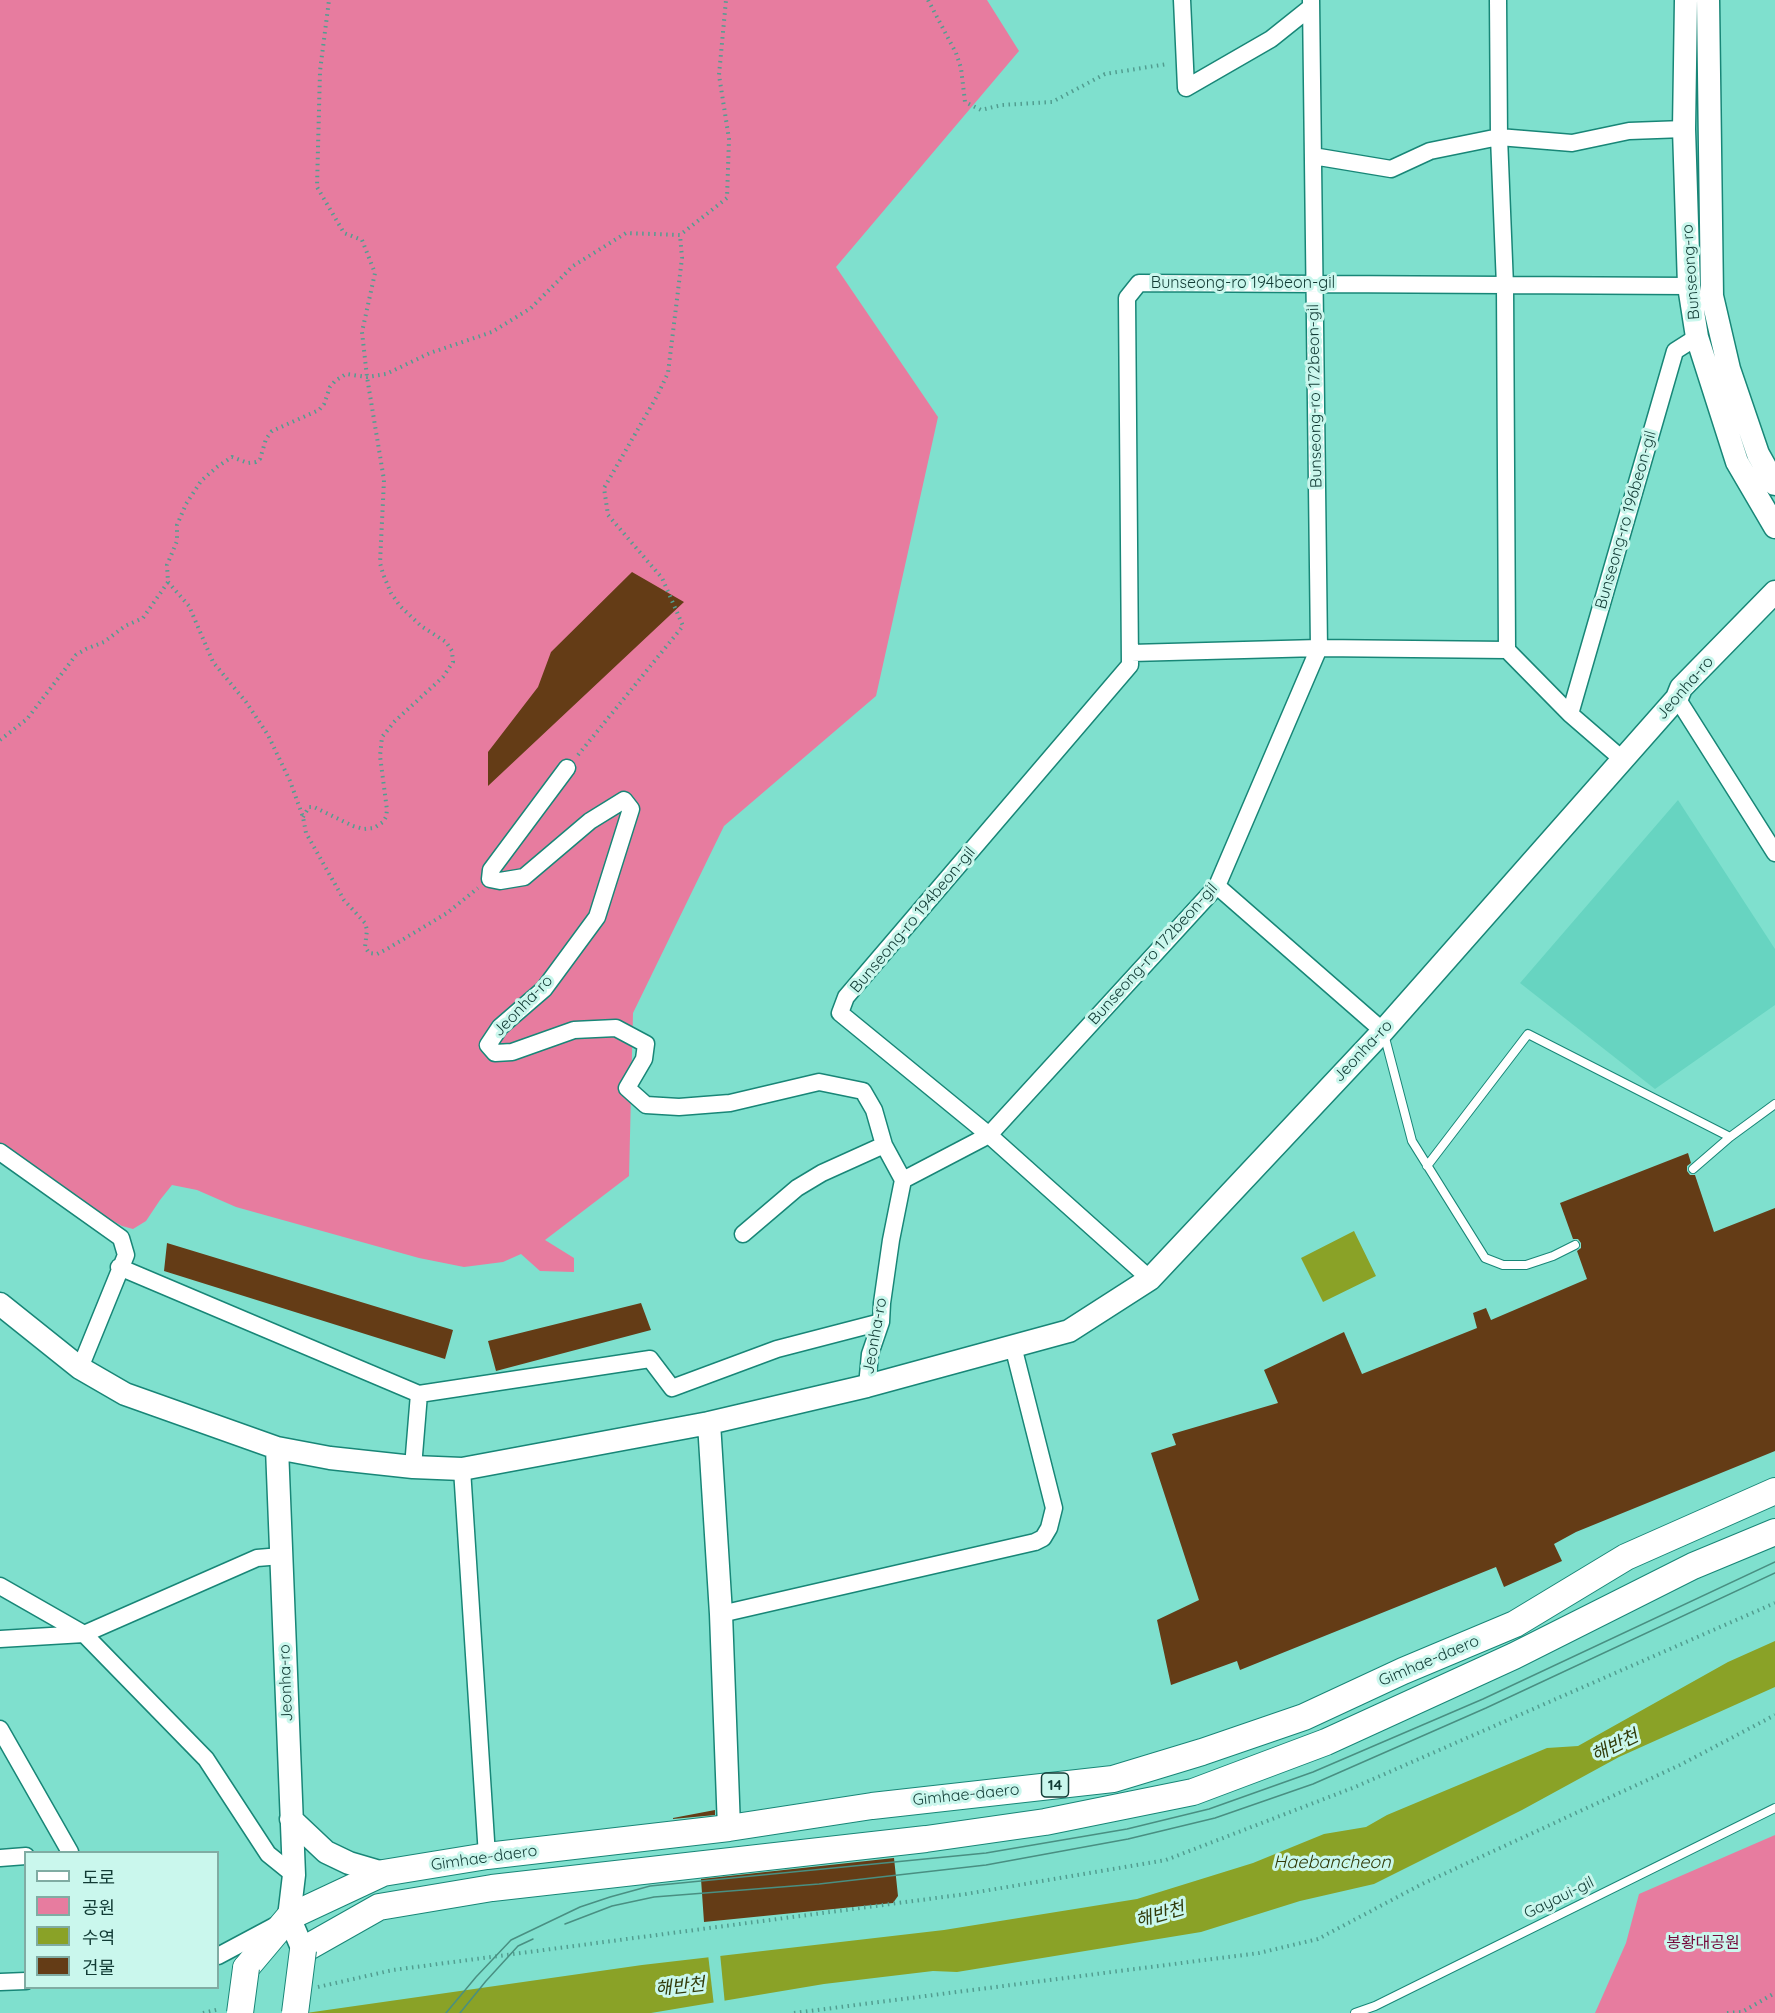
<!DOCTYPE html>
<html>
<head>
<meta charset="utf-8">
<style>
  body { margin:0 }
  #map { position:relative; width:1775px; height:2013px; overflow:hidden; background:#7fe0ce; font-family:Quicksand,"Noto Sans KR",sans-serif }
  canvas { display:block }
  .legend { position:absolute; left:24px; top:1851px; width:195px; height:138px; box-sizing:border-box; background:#caf7ed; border:2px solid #80aca3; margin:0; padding:8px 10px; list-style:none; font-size:18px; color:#113b35 }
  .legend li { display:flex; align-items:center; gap:12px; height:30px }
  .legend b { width:30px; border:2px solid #80aca3 }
</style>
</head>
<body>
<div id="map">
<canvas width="1775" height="2013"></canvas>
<ul class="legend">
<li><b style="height:8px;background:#fff"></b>도로</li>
<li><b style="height:16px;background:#e77c9f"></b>공원</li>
<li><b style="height:16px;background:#8aa227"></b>수역</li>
<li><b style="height:16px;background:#643c16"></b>건물</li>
</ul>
</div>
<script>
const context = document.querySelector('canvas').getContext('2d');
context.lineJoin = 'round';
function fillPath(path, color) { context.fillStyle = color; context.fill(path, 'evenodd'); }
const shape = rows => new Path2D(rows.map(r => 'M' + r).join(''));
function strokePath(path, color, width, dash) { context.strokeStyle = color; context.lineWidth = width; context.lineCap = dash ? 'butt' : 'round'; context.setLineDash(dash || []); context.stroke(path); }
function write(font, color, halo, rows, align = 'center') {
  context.font = font + ' Quicksand,"Noto Sans KR",sans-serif'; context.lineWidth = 6; context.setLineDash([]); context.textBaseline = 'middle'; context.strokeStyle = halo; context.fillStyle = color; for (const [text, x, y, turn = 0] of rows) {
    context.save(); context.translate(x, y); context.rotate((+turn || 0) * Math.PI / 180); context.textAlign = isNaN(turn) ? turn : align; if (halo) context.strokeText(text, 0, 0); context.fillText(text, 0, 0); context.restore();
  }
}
fillPath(shape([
  [1678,800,1775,949,1775,1005,1655,1089,1520,983]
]), '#67d4c1');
fillPath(shape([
  [0,0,987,0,1019,51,836,267,938,417,876,696,724,826,633,1013,629,1176,545,1240,574,1258,574,1272,540,1271,521,1254,503,1262,464,1267,419,1258,236,1207,197,1190,172,1185,160,1200,146,1221,133,1229,122,1226,0,1159],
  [1775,1835,1775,2013,1595,2013,1626,1943,1639,1894]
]), '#e77c9f');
fillPath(shape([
  [1354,1231,1376,1276,1323,1302,1301,1258],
  [1775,1641,1775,1687,1619,1757,1522,1810,1374,1884,1300,1901,1201,1932,957,1972,933,1971,824,1984,651,2013,306,2013,642,1965,944,1930,1137,1899,1253,1863,1324,1834,1366,1827,1387,1815,1547,1748,1578,1746,1728,1662]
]), '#8aa227');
fillPath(shape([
  [720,1953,725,2005,714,2006,708,1954]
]), '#7fe0ce');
fillPath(shape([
  [632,572,684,602,488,786,488,752,538,687,551,652],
  [1688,1153,1691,1163,1687,1166,1687,1171,1690,1175,1695,1175,1714,1232,1775,1208,1775,1451,1576,1532,1554,1544,1562,1561,1504,1587,1496,1567,1240,1670,1237,1661,1171,1685,1157,1620,1199,1600,1151,1453,1176,1445,1172,1434,1278,1403,1264,1370,1344,1332,1362,1374,1477,1328,1473,1313,1486,1308,1491,1320,1587,1279,1577,1251,1581,1248,1581,1243,1578,1239,1573,1239,1560,1203],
  [167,1243,453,1330,445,1359,164,1271],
  [641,1303,651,1330,496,1371,488,1341],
  [715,1810,715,1815,673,1819,673,1818],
  [894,1858,898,1896,893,1903,704,1922,701,1879]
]), '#643c16');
const lane = shape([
  [1384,1034,1412,1141,1485,1258,1503,1265,1526,1265,1553,1256,1575,1245],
  [1427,1166,1528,1034,1730,1137],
  [1693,1169,1730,1137,1775,1104],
  [1355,2013,1375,2006,1775,1808]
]);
const street = shape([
  [1182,0,1186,88,1271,39,1311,7],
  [1498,0,1499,137,1505,286,1507,650],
  [1313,156,1391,169,1430,151,1499,137,1572,143,1629,131,1684,129],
  [1507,650,1570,714,1622,759],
  [1131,653,1319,648,1507,650],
  [1677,698,1775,853],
  [1570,714,1675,351,1697,337],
  [567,768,491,870,490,879,500,881,524,877,590,821,624,800,631,809,597,917,544,989,500,1027,488,1045,495,1053,512,1052,574,1030,616,1028,646,1044,644,1059,627,1088,646,1105,679,1107,730,1103,819,1082,863,1091,874,1110,884,1145,903,1180,891,1240,882,1303,881,1322,870,1354,867,1386],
  [1217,886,1383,1031],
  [0,1152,121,1238,126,1255,80,1368],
  [903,1180,989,1135,1217,886,1319,648,1311,0],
  [743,1234,797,1188,822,1173,884,1145],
  [119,1267,419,1394,650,1359,672,1388,777,1349,881,1322],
  [1150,1279,989,1135,840,1013,846,997,1130,665,1127,298,1139,283,1689,286],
  [413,1467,419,1394],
  [462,1469,487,1856],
  [0,1586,84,1634,206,1759,268,1854,294,1875],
  [721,1614,1035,1542,1043,1538,1049,1528,1054,1508,1013,1346],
  [0,1639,84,1634,257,1558,281,1556],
  [0,1729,70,1852],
  [0,1858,26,1856],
  [218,1956,278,1924],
  [0,1982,26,1981]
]);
const secondary = shape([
  [1686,0,1684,129,1689,286,1697,337,1737,462,1775,527],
  [1708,0,1712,296,1729,369,1758,454,1775,484],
  [0,1304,80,1368,125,1394,277,1448,330,1458,413,1467,462,1469,709,1423,867,1386,1069,1331,1150,1279,1383,1031,1677,698,1681,688,1775,592],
  [709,1423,721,1614,729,1828],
  [277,1448,294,1875,289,1917,303,1950],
  [291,1819,326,1852,349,1863,383,1873]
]);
const primary = shape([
  [303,1950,379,1907,492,1888,926,1839,1045,1822,1193,1792,1326,1742,1514,1656,1693,1566,1775,1532],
  [246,1968,289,1917,383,1873,487,1856,729,1828,872,1806,1113,1779,1202,1752,1304,1717,1403,1671,1515,1624,1626,1557,1775,1491]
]);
strokePath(lane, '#188677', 10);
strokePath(street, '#188677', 19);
strokePath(secondary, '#188677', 25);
strokePath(primary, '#188677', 28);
strokePath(shape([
  [928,0,956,53,961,68,965,102,981,110,1002,105,1052,102,1105,74,1167,64],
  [168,582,189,606,213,662,246,702,268,735,290,781,303,817,306,833,344,900,365,923,367,930,365,947,369,953,377,954,387,949,447,913,478,888],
  [0,740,27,719,76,655,86,649,104,642,125,626,143,618,168,582,167,565,177,541,177,525,186,504,201,481,217,467,232,457,248,463,256,462,260,459,266,439,272,431,319,410,324,404,330,387,335,381,346,374,367,377,386,374,430,353,492,332,531,308,573,266,626,233,680,235,727,198,729,139,719,75,726,0],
  [578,755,683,626,662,578,608,515,604,488,657,396,668,373,682,258,680,235],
  [303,817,309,807,314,807,353,826,364,829,374,828,383,822,386,817,387,810,380,756,382,737,395,721,443,677,453,662,452,651,446,642,421,626,400,606,391,593,383,574,380,563,384,480,367,377,362,332,375,273,362,240,344,233,317,187,320,71,329,0],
  [318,1987,393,1970,966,1894,1166,1860,1355,1787,1775,1603],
  [203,2013,220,2009],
  [794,2013,1259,1953,1318,1939,1422,1884,1680,1765,1775,1715],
  [1727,2013,1742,2012,1775,1993]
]), '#529d90', 4, [1.5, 4.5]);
strokePath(lane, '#fff', 8);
strokePath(street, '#fff', 16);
strokePath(secondary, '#fff', 22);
strokePath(primary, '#fff', 26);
strokePath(shape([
  [565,1924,612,1906,654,1897,819,1884,986,1865,1128,1839,1215,1818,1313,1784,1486,1708,1775,1573],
  [446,2013,476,1977,511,1940,580,1907,610,1897,650,1886,986,1853,1127,1829,1209,1809,1313,1772,1483,1699,1775,1562],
  [460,2013,486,1981,518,1946,533,1939]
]), '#498f82', 1.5);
const primaryBridge = shape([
  [240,2013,246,1968],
  [295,2013,303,1950]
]);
strokePath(primaryBridge, '#188677', 28, []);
strokePath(primaryBridge, '#fff', 26);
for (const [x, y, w] of [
  [1055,1785,27]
]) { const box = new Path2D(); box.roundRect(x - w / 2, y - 12, w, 24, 4.5); context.fillStyle = '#caf7ed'; context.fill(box); strokePath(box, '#113b35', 1.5); }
write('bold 15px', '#113b35', null, [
  ["14",1055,1785]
]);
write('16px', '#113b35', '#caf7ed', [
  ["Bunseong-ro",1691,272,-94],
  ["Bunseong-ro 194beon-gil",1243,283],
  ["Bunseong-ro 172beon-gil",1315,396,-91],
  ["Bunseong-ro 196beon-gil",1626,520,-74],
  ["Jeonha-ro",1685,688,-49],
  ["Bunseong-ro 194beon-gil",913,920,-50],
  ["Bunseong-ro 172beon-gil",1153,954,-48],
  ["Jeonha-ro",523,1006,-46],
  ["Jeonha-ro",1363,1051,-47],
  ["Jeonha-ro",875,1336,-80],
  ["Gimhae-daero",1429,1661,-23],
  ["Jeonha-ro",286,1683,-92],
  ["Gimhae-daero",966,1795,-6],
  ["Gimhae-daero",484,1858,-8],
  ["Gayaui-gil",1559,1898,-26]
]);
write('16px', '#750b3c', '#caf7ed', [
  ["봉황대공원",1703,1943]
]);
write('italic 18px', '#313b0a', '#caf7ed', [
  ["해반천",1615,1746,-26],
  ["Haebancheon",1332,1863],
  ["해반천",1160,1915,-16],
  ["해반천",680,1987,-6]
]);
</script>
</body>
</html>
